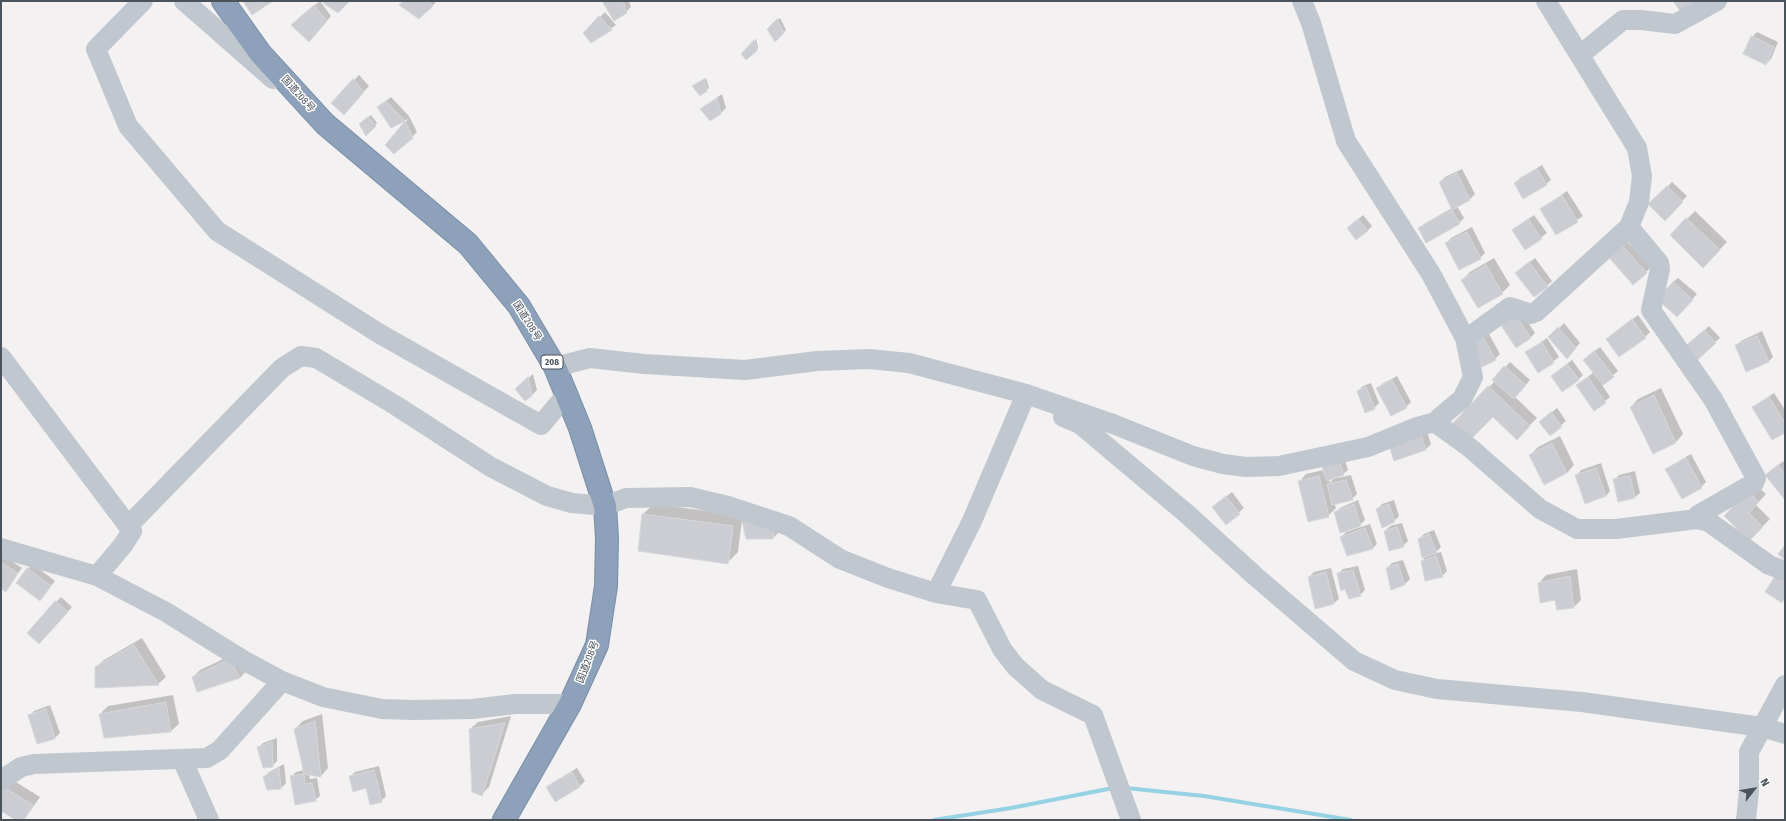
<!DOCTYPE html>
<html>
<head>
<meta charset="utf-8">
<style>
  body { margin:0 }
  #map { position:relative; width:1786px; height:821px; overflow:hidden; background:#f3f1f1; font-family:"Fira Sans Condensed",sans-serif }
  canvas { display:block }
  .frame { position:absolute; inset:0; border:2px solid #4a535c; pointer-events:none }
  .north { position:absolute; left:1734px; top:769px; width:40px; height:40px; -webkit-text-stroke:3px #fff; paint-order:stroke; rotate:59deg; font-size:11px; font-weight:700; line-height:16px; text-align:center; color:#4a535c }
  .north::after { content:''; display:block; margin:auto; width:14px; height:18px; background:#4a535c; clip-path:polygon(50% 0,100% 100%,50% 72%,0 100%) }
</style>
</head>
<body>
<div id="map">
<canvas width="1786" height="821"></canvas>
<div class="frame"></div>
<div class="north">N</div>
</div>
<script>
const context = document.querySelector('canvas').getContext('2d');
context.lineJoin = 'round';
function fillPath(path, color) { context.fillStyle = color; context.fill(path, 'evenodd'); }
const shape = rows => new Path2D(rows.map(r => 'M' + r).join(''));
function strokePath(path, color, width, dash) { context.strokeStyle = color; context.lineWidth = width; context.lineCap = dash ? 'butt' : 'round'; context.setLineDash(dash || []); context.stroke(path); }
function write(font, color, halo, rows, align = 'center') {
  context.font = font + ' "Fira Sans Condensed","Noto Sans JP",sans-serif'; context.lineWidth = 3; context.setLineDash([]); context.textBaseline = 'middle'; context.strokeStyle = halo; context.fillStyle = color; for (const [text, x, y, turn = 0] of rows) {
    context.save(); context.translate(x, y); context.rotate((+turn || 0) * Math.PI / 180); context.textAlign = isNaN(turn) ? turn : align; if (halo) context.strokeText(text, 0, 0); context.fillText(text, 0, 0); context.restore();
  }
}
fillPath(shape([
  [320,1,331,16,314,36,297,20],
  [405,1,437,1,432,6],
  [604,1,629,1,631,7,626,12],
  [605,12,616,25,591,42,584,33],
  [780,18,786,30,775,41,768,29],
  [1757,32,1778,42,1771,59,1766,64,1752,37],
  [756,39,758,48,756,51,742,54],
  [359,75,369,86,348,109,332,103],
  [706,78,709,88,706,90,695,84],
  [722,94,726,108,721,113,701,109],
  [391,97,409,116,417,132,412,137,387,145,408,119,392,126,378,107],
  [371,115,377,123,367,135,362,122],
  [1542,165,1551,180,1546,184,1515,183,1520,178],
  [1462,169,1475,194,1470,199,1457,206,1464,218,1459,223,1420,229,1424,224,1452,208,1440,182,1445,177],
  [1672,182,1687,196,1665,219,1650,204],
  [1567,191,1583,216,1556,234,1541,209],
  [1695,211,1727,242,1703,267,1671,235],
  [1363,215,1372,226,1367,231,1348,228],
  [1534,215,1547,233,1526,249,1513,230],
  [1472,227,1485,253,1480,258,1446,243,1451,238],
  [1624,238,1651,267,1646,272,1607,254],
  [1494,258,1510,285,1502,293,1462,280,1470,272],
  [1535,258,1552,281,1547,286,1522,268],
  [1678,278,1697,294,1682,311,1673,282],
  [1518,307,1535,333,1530,338,1504,316],
  [1638,315,1650,332,1645,337,1607,339],
  [1564,323,1580,343,1571,353,1550,337],
  [1709,326,1720,338,1715,342,1687,346],
  [1762,331,1773,357,1768,362,1736,346,1741,341],
  [1489,334,1500,354,1495,359,1477,341],
  [1547,338,1559,357,1539,372,1526,353],
  [1600,347,1618,371,1602,385,1610,397,1594,410,1577,385,1594,372,1589,355],
  [1572,360,1583,375,1578,380,1552,376],
  [1510,362,1530,380,1515,397,1537,418,1517,438,1493,415,1454,423,1495,381,1493,380],
  [533,374,537,390,532,395,516,389],
  [1397,376,1411,402,1406,407,1377,389,1382,384],
  [1371,383,1379,403,1374,408,1358,391,1363,386],
  [1661,388,1683,434,1676,442,1653,453,1631,407,1638,399],
  [1774,393,1785,410,1785,431,1753,407],
  [1557,408,1566,421,1550,435,1540,422],
  [1426,429,1431,444,1426,449,1395,460],
  [1560,436,1574,465,1567,473,1530,455,1538,447],
  [1343,454,1348,470,1343,474,1329,479,1330,483,1333,479,1351,475,1357,494,1352,499,1334,503,1336,508,1328,516,1299,482,1306,474,1324,470],
  [1691,454,1706,482,1701,487,1667,469,1672,465],
  [1783,461,1785,463,1785,498,1767,475],
  [1601,463,1610,491,1606,496,1577,475,1581,470],
  [1635,471,1640,493,1635,497,1614,480,1619,475],
  [1756,485,1766,494,1756,505,1770,519,1749,540,1725,516],
  [1232,492,1244,508,1226,523,1213,507],
  [1358,500,1365,520,1360,525,1335,513,1340,508],
  [1394,500,1399,516,1394,521,1377,509,1382,504],
  [654,504,744,516,779,516,778,533,773,538,742,520,738,552,728,562,643,514],
  [1402,523,1408,541,1403,546,1385,531,1390,526],
  [1370,524,1377,544,1372,549,1341,537,1346,532],
  [1434,530,1441,547,1434,554,1441,552,1447,571,1442,576,1422,561,1428,554,1419,539,1424,534],
  [2,555,22,568,5,590,1,587,1,556],
  [1403,560,1410,579,1405,584,1392,588,1387,568,1392,563],
  [33,564,55,581,44,595,28,569],
  [1358,566,1365,590,1360,595,1338,574,1343,569],
  [1331,568,1339,599,1334,603,1316,608,1309,577,1314,572],
  [1577,569,1581,600,1573,608,1556,599,1539,583,1546,575],
  [61,597,72,607,44,638,56,602],
  [142,638,166,677,158,684,96,667,104,660],
  [238,652,247,670,240,678,198,691,193,677,200,670],
  [173,695,179,724,171,731,104,737,100,714,108,706],
  [50,705,60,733,55,738,38,743,29,716,34,711],
  [322,714,328,768,321,776,309,774,310,779,317,778,320,796,315,800,291,777,296,772,304,770,295,729,303,721],
  [511,716,489,787,481,795,470,729,478,722],
  [277,738,277,761,272,766,258,748,263,743],
  [284,764,286,783,281,788,264,777,269,772],
  [379,766,386,796,381,801,367,787,350,777,355,772],
  [577,768,585,781,580,786,555,801,547,788,552,783],
  [11,779,40,797,24,820,18,820,1,809,1,785]
]), '#0003');
strokePath(shape([
  [1126,788,1204,796,1351,820],
  [934,820,1011,808,1113,788]
]), '#95d2e4', 4);
const building = shape([
  [243,1,273,1,252,15,243,1],
  [324,1,350,1,338,13,323,3,324,1],
  [404,1,428,1,433,6,419,19,399,5,404,1],
  [602,1,623,1,627,13,614,21,602,1],
  [1673,1,1695,1,1698,4,1683,15,1673,1],
  [314,5,327,21,309,42,291,25,314,5],
  [599,16,612,30,591,43,583,33,599,16],
  [777,19,784,33,775,42,767,29,777,19],
  [1751,36,1774,47,1766,65,1743,54,1751,36],
  [754,40,757,51,746,60,741,54,754,40],
  [353,79,364,92,344,115,331,103,353,79],
  [704,79,707,91,700,96,692,86,704,79],
  [717,98,721,114,710,121,700,109,717,98],
  [386,101,405,121,391,128,377,107,386,101],
  [368,117,376,126,366,136,359,124,368,117],
  [405,121,413,138,394,154,385,145,405,121],
  [1537,169,1547,185,1523,199,1514,183,1537,169],
  [1457,173,1470,200,1452,210,1439,182,1457,173],
  [1667,186,1683,202,1665,221,1648,204,1667,186],
  [1562,195,1578,222,1556,235,1540,209,1562,195],
  [1452,210,1460,224,1426,243,1418,228,1452,210],
  [1686,218,1720,250,1703,268,1670,235,1686,218],
  [1358,219,1368,231,1356,240,1347,228,1358,219],
  [1528,219,1542,239,1525,250,1512,230,1528,219],
  [1467,232,1481,259,1459,270,1445,243,1467,232],
  [1619,242,1647,273,1633,285,1606,254,1619,242],
  [1529,262,1548,287,1534,297,1515,273,1529,262],
  [1486,265,1503,294,1478,308,1461,280,1486,265],
  [1673,282,1693,300,1677,317,1657,299,1673,282],
  [1513,311,1531,338,1516,348,1498,321,1513,311],
  [1632,319,1646,338,1619,357,1606,339,1632,319],
  [1558,327,1576,348,1567,359,1548,337,1558,327],
  [1704,330,1716,343,1693,364,1681,350,1704,330],
  [1757,336,1769,362,1746,372,1735,345,1757,336],
  [1484,339,1496,360,1482,367,1471,346,1484,339],
  [1542,342,1554,363,1538,373,1525,352,1542,342],
  [1594,351,1614,377,1603,385,1583,360,1594,351],
  [1567,364,1579,380,1562,392,1551,376,1567,364],
  [1504,366,1526,385,1514,399,1492,380,1504,366],
  [528,377,532,396,525,401,515,389,528,377],
  [1588,377,1606,403,1594,411,1576,385,1588,377],
  [1392,380,1407,408,1391,416,1376,388,1392,380],
  [1488,386,1530,426,1517,440,1493,417,1470,440,1453,423,1488,386],
  [1366,387,1375,409,1365,413,1357,391,1366,387],
  [1654,395,1676,443,1653,454,1630,407,1654,395],
  [1769,397,1785,423,1785,433,1772,440,1752,407,1769,397],
  [1551,412,1562,427,1550,436,1539,422,1551,412],
  [1421,434,1426,450,1394,461,1389,445,1421,434],
  [1552,443,1567,473,1544,485,1529,455,1552,443],
  [1338,458,1344,475,1327,481,1321,464,1338,458],
  [1686,458,1702,488,1682,499,1665,469,1686,458],
  [1778,465,1785,475,1785,500,1765,475,1778,465],
  [1596,468,1606,496,1585,504,1575,475,1596,468],
  [1319,476,1329,517,1308,522,1298,481,1319,476],
  [1630,476,1635,498,1618,502,1613,479,1630,476],
  [1346,480,1353,500,1332,505,1327,484,1346,480],
  [1748,491,1759,502,1749,513,1763,527,1749,541,1724,516,1748,491],
  [1226,496,1240,514,1226,525,1212,507,1226,496],
  [1354,504,1361,526,1340,533,1334,512,1354,504],
  [1389,504,1395,522,1382,528,1376,509,1389,504],
  [642,514,733,526,728,564,638,551,642,514],
  [741,517,774,521,773,539,746,539,741,517],
  [1397,527,1404,547,1389,551,1384,531,1397,527],
  [1365,528,1373,549,1347,556,1340,537,1365,528],
  [1429,534,1437,553,1422,558,1418,539,1429,534],
  [1785,545,1785,560,1778,554,1785,545],
  [1436,556,1443,577,1425,581,1421,561,1436,556],
  [1,562,18,573,6,592,1,589,1,562],
  [1398,564,1405,585,1391,590,1386,568,1398,564],
  [27,568,51,586,40,601,16,583,27,568],
  [1353,570,1361,596,1349,599,1345,589,1341,591,1337,573,1353,570],
  [1326,572,1334,604,1315,609,1308,577,1326,572],
  [1570,576,1574,608,1557,610,1555,600,1540,603,1538,583,1570,576],
  [1775,576,1785,582,1785,597,1782,603,1765,592,1775,576],
  [55,601,68,612,39,644,27,633,55,601],
  [134,645,159,685,95,688,95,667,134,645],
  [230,659,240,678,197,692,192,677,230,659],
  [166,702,171,732,104,738,99,714,166,702],
  [46,709,55,739,37,744,28,715,46,709],
  [315,721,321,777,304,774,294,729,315,721],
  [505,723,482,796,472,792,469,729,505,723],
  [272,742,273,767,263,768,257,747,272,742],
  [279,768,281,789,267,790,263,777,279,768],
  [374,770,382,802,370,805,366,788,353,792,349,776,374,770],
  [572,772,580,787,555,802,546,787,572,772],
  [304,774,305,784,312,783,316,801,295,805,290,776,304,774],
  [1,786,2,786,33,805,24,820,16,820,1,811,1,786]
]);
fillPath(building, '#cbcdd3');
strokePath(building, '#d5d7db', 1);
const highway = shape([
  [223,1,260,53,325,124,468,244,519,306,555,367,580,428,605,506,607,538,606,586,597,645,570,704,504,820]
]);
strokePath(highway, '#788da6', 24);
strokePath(shape([
  [143,1,96,49,128,126,217,231,380,334,541,425,566,395],
  [184,1,273,79],
  [1302,1,1311,23,1346,141,1431,274,1465,338,1473,377,1462,399,1439,418,1437,424],
  [1546,1,1637,148,1642,176,1639,202,1629,227,1659,263,1660,269,1651,310,1713,399,1756,478,1754,483,1698,515,1697,519],
  [1580,55,1623,20,1641,20,1675,24,1717,1],
  [1465,338,1470,336,1510,307,1531,314,1536,312,1629,227],
  [1,357,132,531,123,545,97,576],
  [555,367,590,358,644,364,745,370,817,361,869,359,909,363,1026,394,1113,424,1193,456,1223,464,1246,467,1279,466,1368,447,1417,427,1431,423,1437,424,1469,447,1540,509,1577,529,1616,529,1697,519,1709,522,1769,565,1785,571],
  [1063,417,1080,424,1187,514,1255,576,1354,661,1395,680,1437,689,1582,702,1762,727,1785,734],
  [128,526,282,368,301,356,316,358,395,405,491,467,547,496,572,503,605,506,626,498,690,497,728,506,789,526,840,559,888,578,936,593,977,600,1002,649,1015,666,1042,690,1093,715,1131,820],
  [1,548,97,576,166,612,243,660,282,681,323,697,382,709,413,710,472,709,515,704,570,704],
  [936,593,972,521,1026,394],
  [182,759,209,820],
  [1,780,21,767,34,764,207,758,220,750,282,681],
  [1746,820,1749,791,1749,752,1785,685]
]), '#c0c7ce', 20);
strokePath(highway, '#8da2ba', 22);
for (const [x, y, w] of [
  [552,362,22]
]) { const box = new Path2D(); box.roundRect(x - w / 2, y - 7, w, 14, 3); context.fillStyle = '#fff'; context.fill(box); strokePath(box, '#4a535c', 1); }
write('bold 9px', '#4a535c', null, [
  ["208",552,362]
]);
write('10px', '#4a535c', '#fff', [
  ["国道208号",298,94,48],
  ["国道208号",527,321,58],
  ["国道208号",588,662,-69]
]);
</script>
</body>
</html>
